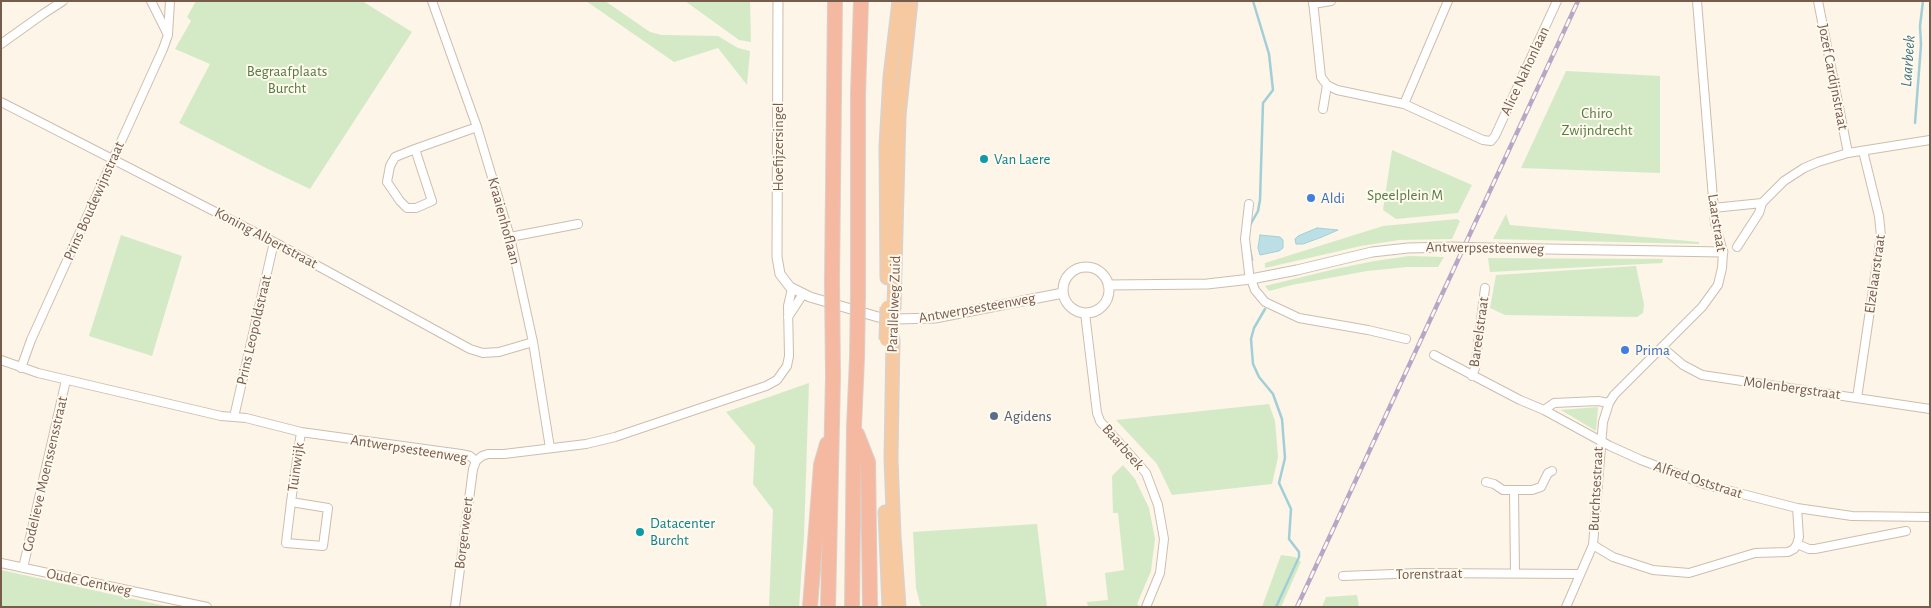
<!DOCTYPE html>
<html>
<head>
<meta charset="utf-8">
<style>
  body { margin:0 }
  #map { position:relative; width:1931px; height:608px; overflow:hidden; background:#fcf5e8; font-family:"Alegreya Sans",sans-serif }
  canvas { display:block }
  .frame { position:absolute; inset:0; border:2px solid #765c4c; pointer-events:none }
</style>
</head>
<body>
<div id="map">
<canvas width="1931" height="608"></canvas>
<div class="frame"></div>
</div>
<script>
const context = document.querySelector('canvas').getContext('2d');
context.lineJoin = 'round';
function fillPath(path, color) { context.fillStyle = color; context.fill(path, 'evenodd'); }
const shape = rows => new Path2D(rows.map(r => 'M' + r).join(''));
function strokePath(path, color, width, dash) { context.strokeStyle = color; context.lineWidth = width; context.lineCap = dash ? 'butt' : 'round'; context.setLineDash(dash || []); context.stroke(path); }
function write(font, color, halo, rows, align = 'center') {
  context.font = font + ' "Alegreya Sans",sans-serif'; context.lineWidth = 4; context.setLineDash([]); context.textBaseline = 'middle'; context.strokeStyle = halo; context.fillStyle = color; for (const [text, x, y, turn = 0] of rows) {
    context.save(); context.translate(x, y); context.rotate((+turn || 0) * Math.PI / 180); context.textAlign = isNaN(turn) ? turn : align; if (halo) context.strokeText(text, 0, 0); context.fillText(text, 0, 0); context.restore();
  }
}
fillPath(shape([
  [196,1,362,1,412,32,310,189,268,169,179,123,210,64,175,49,191,21,187,17],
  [586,1,605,1,650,32,662,35,718,36,738,48,750,51,747,85,718,48,674,62],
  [685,1,750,1,751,42,739,40],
  [1566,71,1660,76,1660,173,1521,168],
  [1392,150,1472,185,1458,213,1396,219,1383,210],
  [1506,214,1510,225,1699,242,1699,244,1493,239],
  [1457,219,1460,221,1452,239,1399,240,1361,246,1265,268,1265,263,1383,226],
  [121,235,182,256,152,356,89,336],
  [1409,256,1444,257,1438,267,1407,267,1367,271,1292,285,1269,291,1265,286,1335,269,1375,261],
  [1488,258,1663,259,1662,263,1490,272],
  [1636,266,1644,304,1643,313,1637,317,1505,315,1490,308,1496,275],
  [809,383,804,536,799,607,769,607,773,510,753,484,755,446,726,412],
  [1269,404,1275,421,1278,457,1272,484,1172,495,1157,464,1116,420],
  [1598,408,1596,431,1561,410,1597,407],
  [1123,465,1135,479,1149,508,1155,539,1151,571,1137,604,1140,607,1088,607,1087,602,1108,600,1105,573,1124,570,1118,513,1113,513,1112,476],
  [1037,524,1047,607,921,607,916,588,913,532],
  [1281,555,1295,557,1301,562,1281,607,1262,607],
  [1,570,170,607,1,607],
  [1357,595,1359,607,1322,607,1326,597]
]), '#d4eac6');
const water = shape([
  [1317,228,1338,230,1322,237,1303,244,1296,244,1295,239,1298,236,1317,228],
  [1260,235,1280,237,1283,240,1283,248,1279,251,1260,255,1258,248,1260,235]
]);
fillPath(water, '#bcdfe6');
strokePath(water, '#a2ced8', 1);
strokePath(shape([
  [1915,123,1921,45,1920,26,1923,1],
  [1249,227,1258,211,1260,200,1263,103,1273,90,1269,54,1253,1],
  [1249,244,1252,260],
  [1265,309,1254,328,1251,339,1253,364,1259,377,1273,394,1282,419,1285,458,1279,483,1291,509,1289,539,1299,552,1299,557,1276,607]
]), '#a2ced8', 2.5);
const minor = shape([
  [151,1,168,35],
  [432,1,477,127,510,237,533,342,550,448],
  [1313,1,1321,77,1327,85,1323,109],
  [1818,1,1848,153],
  [1313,4,1331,1],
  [1,44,43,14,63,1],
  [1327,85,1337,90,1404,104,1483,140,1491,141,1495,136,1557,1],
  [1,102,274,242,470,349,483,353,499,352,533,342],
  [1404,104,1448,1],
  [415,149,432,201,416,208,407,208,400,201,387,182,390,166,395,157,415,149,477,127],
  [1249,204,1245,239,1249,273],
  [1713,208,1762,203,1784,181,1804,168,1818,162,1848,153,1930,140],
  [510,237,578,224],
  [1737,247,1759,213,1762,203],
  [1251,279,1255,290,1265,302,1299,318,1368,330,1406,339],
  [1085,313,1097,413,1100,421,1146,473,1158,505,1164,539,1160,573,1146,607],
  [788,317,803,294],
  [1663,348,1683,365,1702,375,1930,409],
  [1434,355,1520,400,1544,410,1610,446,1641,460,1707,485,1797,508,1852,516,1930,517],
  [1,360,38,373,221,416,246,418,301,432,461,454,470,456,476,461],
  [21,368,31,340,163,49,168,35,170,1],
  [1472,376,1475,368,1485,288],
  [1857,398,1881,236,1879,216,1863,151],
  [1544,410,1554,403,1598,401,1609,403],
  [234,417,274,242],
  [476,461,482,456,488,454,504,454,586,444,615,437,766,386,777,380,787,366,789,356,788,306,792,289],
  [1486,482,1494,484,1503,490,1532,490,1541,487,1548,473,1552,471],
  [1514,491,1515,573],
  [291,502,328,508,323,546,286,543,291,502,301,432],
  [1797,544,1799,537,1797,508],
  [1593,545,1613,557,1653,570,1689,573,1755,553,1788,552,1794,549,1797,544,1809,549,1815,549,1906,531],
  [1,563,207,607],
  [23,568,66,380],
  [1343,576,1419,573,1579,574],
  [455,607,473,469,476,461],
  [1566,607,1593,545,1603,422,1609,403,1614,395,1702,307,1718,285,1722,268,1723,252,1715,223,1697,1]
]);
const tertiary = shape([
  [778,1,777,257,780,274,790,287,810,297,878,317,895,319,935,318,1063,293],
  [1487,248,1723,252],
  '1063 290a23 23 0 1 1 46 0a23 23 0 1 1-46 0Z',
  [1108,285,1207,284,1251,279,1297,270,1372,252,1408,248,1452,247]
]);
const trunk = shape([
  [887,278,886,146,890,77,899,1],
  [894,308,899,116,911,1],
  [893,339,891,459,894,536,899,607],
  [885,512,889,607]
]);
const motorway = shape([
  [832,281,835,1],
  [858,294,858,94,861,1],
  [857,434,868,462,870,607],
  [810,607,821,465,827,444],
  [828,607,833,377],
  [852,607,854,427,857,358]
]);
strokePath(minor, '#cebdae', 10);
strokePath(tertiary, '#cebdae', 11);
strokePath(trunk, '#d9d1cd', 15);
strokePath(motorway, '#d9d1cd', 16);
strokePath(minor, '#fff', 8);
strokePath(tertiary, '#fff', 9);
strokePath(trunk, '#f7c9a1', 12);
strokePath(motorway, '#f5b8a0', 14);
const rail = shape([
  [1297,607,1578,1]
]);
strokePath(rail, '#b8a6c7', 4.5);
strokePath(rail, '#fff9ee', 2.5, [8]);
const tertiaryBridge = shape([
  [1452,247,1487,248]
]);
const trunkBridge = shape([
  [886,340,887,307]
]);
const motorwayBridge = shape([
  [832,281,833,377],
  [857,358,858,294]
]);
strokePath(tertiaryBridge, '#cebdae', 11, []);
strokePath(trunkBridge, '#d9d1cd', 15, []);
strokePath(motorwayBridge, '#d9d1cd', 16, []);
strokePath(tertiaryBridge, '#fff', 9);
strokePath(trunkBridge, '#f7c9a1', 12);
strokePath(motorwayBridge, '#f5b8a0', 14);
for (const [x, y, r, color] of [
  [984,159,5,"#0f9aa8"],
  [1311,198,5,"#3f7fe0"],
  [1625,350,5,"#3f7fe0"],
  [994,416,5,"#5c6f8a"],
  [640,532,5,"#0f9aa8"]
]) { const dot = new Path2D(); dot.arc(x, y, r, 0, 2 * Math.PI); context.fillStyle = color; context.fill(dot); strokePath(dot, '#fff9ee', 2); }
write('15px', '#547c43', '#fff9ee', [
  ["Begraafplaats",287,71],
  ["Burcht",287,88],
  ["Chiro",1597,113],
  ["Zwijndrecht",1597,130],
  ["Speelplein M",1405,195]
]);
write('15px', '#765c4c', '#fff9ee', [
  ["Alice Nahonlaan",1525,71,-65],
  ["Jozef Cardijnstraat",1833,77,79],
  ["Hoefijzersingel",778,147,-90],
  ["Prins Boudewijnstraat",94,201,-66],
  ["Kraaienhoflaan",504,221,75],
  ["Laarstraat",1717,223,81],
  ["Koning Albertstraat",266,238,28],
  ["Antwerpsesteenweg",1485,248,1],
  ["Elzelaarstraat",1875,274,-82],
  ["Parallelweg Zuid",894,304,-88],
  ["Antwerpsesteenweg",977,308,-10],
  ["Prins Leopoldstraat",254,330,-77],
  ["Bareelstraat",1479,332,-82],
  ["Molenbergstraat",1792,388,8],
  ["Baarbeek",1123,447,49],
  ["Antwerpsesteenweg",409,449,9],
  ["Tuinwijk",296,467,-82],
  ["Godelieve Moenssensstraat",45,474,-77],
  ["Alfred Oststraat",1698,480,18],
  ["Burchtsestraat",1596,489,-87],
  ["Borgerweert",464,533,-83],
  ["Torenstraat",1429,574,-1],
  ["Oude Gentweg",89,582,12]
]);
write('15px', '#0d838f', '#fff9ee', [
  ["Van Laere",994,159],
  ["Datacenter",650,523],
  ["Burcht",650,540]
], 'left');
write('15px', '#366cbe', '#fff9ee', [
  ["Aldi",1321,198],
  ["Prima",1635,350]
], 'left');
write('15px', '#4e5e75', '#fff9ee', [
  ["Agidens",1004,416]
], 'left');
write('italic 16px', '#437782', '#fff9ee', [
  ["Laarbeek",1908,61,-86]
]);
</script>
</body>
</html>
